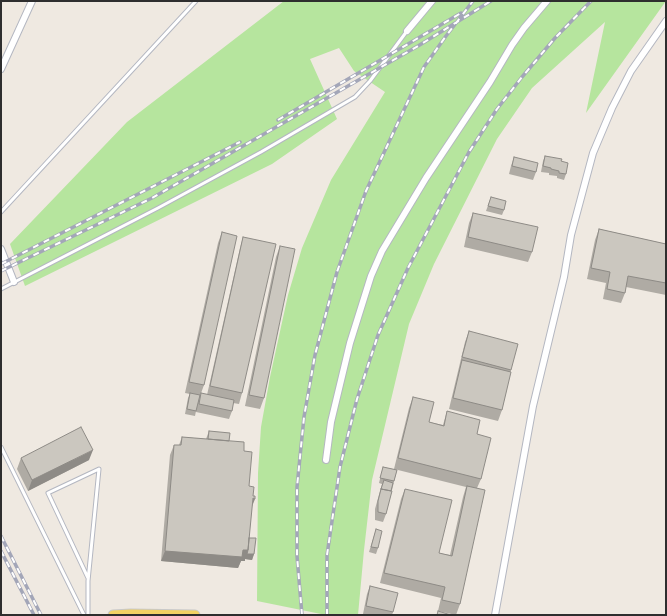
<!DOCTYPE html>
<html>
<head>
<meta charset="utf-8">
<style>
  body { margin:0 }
  #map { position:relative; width:667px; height:616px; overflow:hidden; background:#efe9e1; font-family:Arial,sans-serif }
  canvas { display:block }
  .frame { position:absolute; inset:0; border:2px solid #2e2e2e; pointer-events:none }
</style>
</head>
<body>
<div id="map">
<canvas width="667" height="616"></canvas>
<div class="frame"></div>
</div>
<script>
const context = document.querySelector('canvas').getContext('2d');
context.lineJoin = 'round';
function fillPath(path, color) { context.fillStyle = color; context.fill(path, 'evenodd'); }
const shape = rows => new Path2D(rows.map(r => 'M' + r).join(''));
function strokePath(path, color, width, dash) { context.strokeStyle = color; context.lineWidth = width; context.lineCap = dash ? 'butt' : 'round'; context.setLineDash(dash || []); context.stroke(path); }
fillPath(shape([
  [284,1,666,1,586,113,605,22,532,88,497,139,434,264,409,324,372,480,364,550,358,615,326,615,257,601,258,473,261,427,270,377,288,295,302,248,331,180,385,92,354,71,339,48,310,59,337,119,272,164,25,286,10,244,127,122]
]), '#b6e59e');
const service = shape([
  [1,212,196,1],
  [1,289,158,208,261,152,355,97,370,81,407,31],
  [1,447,84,615],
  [88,615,88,581,99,469,48,493,88,578]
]);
const minor = shape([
  [407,31,432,1],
  [1,69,32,1],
  [1,249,14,282],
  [326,460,331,422,350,343,371,276,382,251,426,178,490,82,512,45,524,28,547,1],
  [495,615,533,406,564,277,571,235,593,153,612,108,631,71,666,21]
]);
const primary = shape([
  [113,615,131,614,195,615]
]);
strokePath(service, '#b4b7c1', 5);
strokePath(minor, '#b4b7c1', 8);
strokePath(primary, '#c9c9c9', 11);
strokePath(service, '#fff', 3);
strokePath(minor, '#fff', 6);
strokePath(primary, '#f2d163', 9);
const rail = shape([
  [278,120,461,13],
  [1,264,240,142],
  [1,271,152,198,418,46,491,1],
  [1,536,41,615],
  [1,551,34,615],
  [302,615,297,556,297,487,304,417,315,355,337,272,366,191,424,67,446,36,473,1],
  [327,615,327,555,340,467,357,399,378,335,408,268,469,152,497,109,522,77,555,38,591,1]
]);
strokePath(rail, '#a3a6b8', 3.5);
strokePath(rail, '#fff', 2, [6]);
fillPath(shape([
  [545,156,561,161,566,174,564,180,557,178,557,176,549,175,549,173,541,172,543,161],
  [514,157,536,172,533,180,509,174,511,166],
  [491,197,504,210,502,215,486,211],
  [473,213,532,252,528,262,464,247,469,223],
  [599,229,666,244,666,295,626,287,625,293,621,303,603,299,606,283,587,279,595,240],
  [222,232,204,385,200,396,199,401,201,393,207,395,240,248,243,237,242,393,239,404,233,403,232,411,229,419,196,412,196,411,195,416,185,414,188,398,190,394,185,393,218,243],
  [280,246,264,398,260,409,245,406,276,257],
  [469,331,511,370,502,410,498,421,449,409,465,342],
  [413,397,429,422,443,425,447,411,477,434,481,479,477,488,460,604,456,615,438,611,441,598,380,583,401,499,405,489,439,553,450,555,463,497,466,487,394,469,409,408],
  [209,431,229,441,244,451,252,506,249,538,254,554,252,560,245,559,245,561,241,561,238,568,161,561,170,455,174,445,179,445,182,437,206,439],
  [21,458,89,460,28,491,17,469],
  [383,467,397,470,386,514,383,522,375,520,375,509,382,484,379,483],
  [376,529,378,548,376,554,369,552],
  [370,586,393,612,392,615,368,615,363,614,367,594]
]), '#afaba4');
fillPath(shape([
  [93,450,89,460,28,491,32,480],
  [253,498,255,499,251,509],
  [243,550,248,550,254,554,252,560,245,559,245,561,241,561,238,568,161,561,165,551]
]), '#8e8b86');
const building = shape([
  [545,156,562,159,561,161,568,163,566,174,559,173,559,171,551,169,551,168,543,166,545,156],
  [514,157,538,163,536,172,512,166,514,157],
  [491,197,506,201,504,210,488,206,491,197],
  [473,213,538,227,532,252,468,237,473,213],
  [599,229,666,244,666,283,628,276,625,293,607,289,610,272,591,268,599,229],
  [222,232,237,236,204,385,189,382,222,232],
  [243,237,276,244,242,393,210,386,243,237],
  [280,246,295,249,264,398,249,395,280,246],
  [469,331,518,344,511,370,462,357,469,331],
  [462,360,511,372,502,410,453,398,462,360],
  [190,393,200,395,196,411,187,409,190,393],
  [201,393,234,400,232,411,199,404,201,393],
  [413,397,434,402,429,422,444,426,447,411,480,420,477,434,491,438,481,479,398,458,413,397],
  [81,427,93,450,32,480,21,458,81,427],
  [209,431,230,433,229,441,208,439,209,431],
  [182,437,244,442,244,451,252,452,249,486,254,487,253,496,255,496,255,499,253,498,248,550,243,550,242,557,165,551,174,445,181,445,182,437],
  [383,467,397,470,394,481,380,478,383,467],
  [384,480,393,483,391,491,381,489,384,480],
  [467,486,485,490,460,604,442,600,445,587,384,573,405,489,452,500,439,553,452,556,467,486],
  [381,489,392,491,386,514,378,512,378,501,381,489],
  [376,529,382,531,378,548,371,547,376,529],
  [249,538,256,538,254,554,247,554,248,550,249,538],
  [370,586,398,593,393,612,366,606,370,586],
  [438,611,451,615,437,615,438,611]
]);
fillPath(building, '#cbc7bf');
strokePath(building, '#8e8b86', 1);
</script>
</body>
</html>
